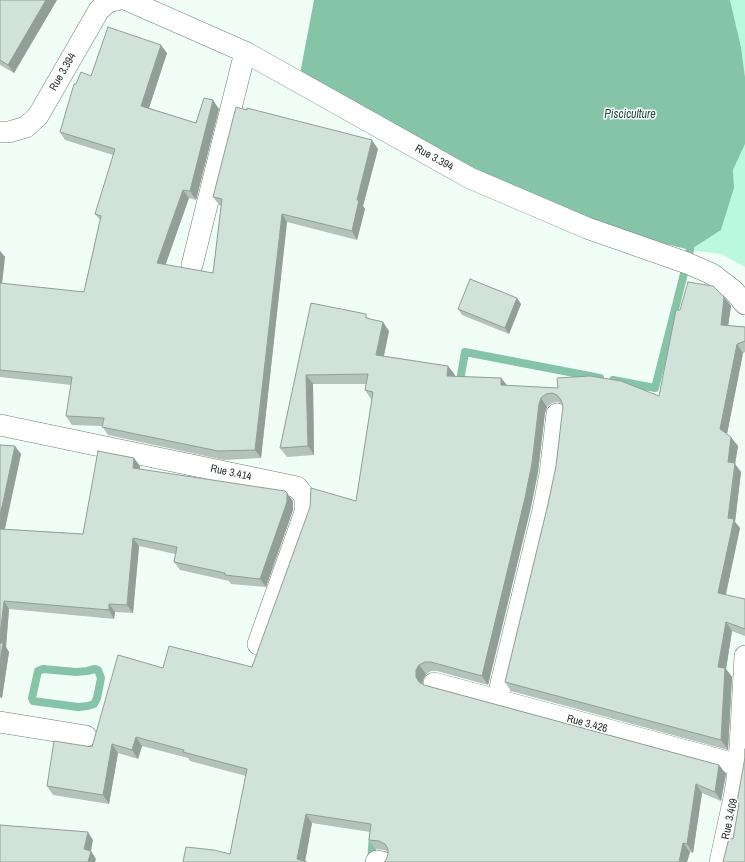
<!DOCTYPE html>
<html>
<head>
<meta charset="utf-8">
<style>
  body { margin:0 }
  canvas { display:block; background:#f0fef7 }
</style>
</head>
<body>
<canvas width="745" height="862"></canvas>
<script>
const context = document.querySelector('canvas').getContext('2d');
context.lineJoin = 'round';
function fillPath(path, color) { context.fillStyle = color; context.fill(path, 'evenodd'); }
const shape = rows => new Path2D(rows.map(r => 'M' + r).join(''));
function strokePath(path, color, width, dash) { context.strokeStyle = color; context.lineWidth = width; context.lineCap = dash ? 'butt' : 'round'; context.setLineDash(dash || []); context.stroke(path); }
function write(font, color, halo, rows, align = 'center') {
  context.font = font + ' "Archivo Narrow",sans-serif'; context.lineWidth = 3; context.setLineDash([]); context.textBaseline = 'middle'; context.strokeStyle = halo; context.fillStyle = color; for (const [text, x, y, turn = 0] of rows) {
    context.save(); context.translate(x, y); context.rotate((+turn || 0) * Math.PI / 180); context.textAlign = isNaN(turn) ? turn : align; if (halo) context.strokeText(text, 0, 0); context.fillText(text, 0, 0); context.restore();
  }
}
fillPath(shape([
  [730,0,745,0,745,77,741,47],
  [745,144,745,267,721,254,690,250,721,230,734,188,733,170]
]), '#bbf9dc');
fillPath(shape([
  [314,0,730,0,741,47,745,77,745,144,733,170,734,188,721,230,690,250,610,230,526,196,299,79]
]), '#86c4a8');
strokePath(shape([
  [613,380,655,388,690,250],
  [459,387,465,352,600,378],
  [43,669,76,672,87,671,95,669,98,670,101,678,97,698,94,704,88,706,78,707,33,701,32,698,38,671,43,669],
  [371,862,373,835]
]), '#86c4a8', 8);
const minor = shape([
  [127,0,245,52,470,178,587,228,687,263,712,274,733,290,745,304],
  [0,132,9,132,26,127,38,116,99,10,109,1,117,0],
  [192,265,245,52],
  [0,425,297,487,305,497,305,512,258,644],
  [434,683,739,765],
  [497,700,543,510,550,474,557,414],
  [0,722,86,736],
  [376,862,377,861,383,862],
  [720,862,735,793,739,765,745,656]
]);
strokePath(minor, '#6f7f77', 22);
strokePath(minor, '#fff', 21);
fillPath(shape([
  [0,0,57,0,14,73,0,65],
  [167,53,149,108,196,123,219,109,196,200,189,198,165,265,213,273,221,206,219,205,213,197,378,149,363,206,365,209,357,240,287,222,261,458,224,460,108,435,102,426,72,425,66,416,71,385,0,377,0,251,5,257,2,284,84,292,100,220,95,214,113,155,65,140,60,132,76,84,91,76],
  [724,297,731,306,728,325,745,327,745,352,743,353,727,434,738,446,735,464,741,472,735,522,740,528,726,595,745,599,745,636,732,631,726,669,732,677,728,750,511,691,505,682,548,504,556,466,563,406,562,404,558,402,552,403,547,407,545,413,538,472,531,507,488,685,437,671,431,671,426,674,423,680,422,684,424,685,719,765,726,774,721,801,702,793,693,853,690,852,687,862,384,862,386,860,388,854,388,852,385,850,375,849,369,840,370,832,312,823,305,861,230,854,246,776,190,761,188,758,142,746,138,759,118,753,109,804,53,795,47,786,92,747,163,668,252,667,356,501,372,400,371,399,365,390,366,384,313,384,314,455,287,457,280,448,311,303,369,318,389,331,384,356,448,366,455,375,454,376,501,378,507,385,659,396,680,310],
  [521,304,509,334,462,315,458,309],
  [0,445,21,454,5,529,83,534,140,466,139,469,293,501,293,510,266,587,231,584,229,581,180,570,174,562,175,554,139,546,133,613,115,612,114,619,9,609,6,647,9,652,2,698,0,698]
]), '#b3c2bb');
fillPath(shape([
  [46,0,57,0,14,73,8,65],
  [161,45,167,53,147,114,141,106],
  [213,100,219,109,196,200,190,191],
  [372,140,378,149,363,206,365,209,357,240,352,231,357,200],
  [183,190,189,198,163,272,157,263],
  [282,214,287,222,261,458,255,450],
  [0,251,5,257,1,291,0,290],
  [724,297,731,306,727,334,721,325],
  [517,298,521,304,509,334,505,328],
  [383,322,389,331,382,364,376,355],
  [737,344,743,353,726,439,720,429],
  [448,366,455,375,453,385,447,376],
  [306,375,313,384,314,455,308,446],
  [501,378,508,387,501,385],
  [541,398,547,407,545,413,538,472,531,507,488,685,482,676,539,404],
  [731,437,738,446,735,464,741,472,735,522,740,528,724,602,718,593,728,518,728,462],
  [15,446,21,454,3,537,0,532,0,516],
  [134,458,140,466,139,477,133,468],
  [287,493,293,501,293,510,266,587,260,579],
  [133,538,139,546,133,613,127,605],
  [4,601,9,609,6,647,9,652,2,698,0,696,0,636],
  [109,604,115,612,114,619,109,610],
  [726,622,732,631,726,669,732,677,728,750,721,740,718,667],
  [419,665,426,674,423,680,422,686,419,682,416,677,416,670],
  [136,737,142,746,138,759,132,750],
  [112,744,118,753,109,804,103,795],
  [719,765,726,774,721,801,715,792],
  [696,784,702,793,693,853,687,844],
  [306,814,312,823,305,862,297,859],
  [88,832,93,840,91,851,96,859,95,862,88,862,84,849],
  [683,843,690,852,687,862,679,862]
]), '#929e98');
const building = shape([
  [0,0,46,0,8,65,0,60,0,0],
  [108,27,161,45,141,106,196,123,204,98,213,100,190,191,183,190,157,263,213,273,222,199,213,197,236,107,247,110,247,108,372,140,357,200,359,200,352,231,282,214,255,450,218,451,102,427,104,418,66,416,72,377,0,370,0,283,84,292,101,216,95,214,115,149,60,132,74,84,76,84,81,72,91,76,108,27],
  [470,279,517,298,505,328,458,309,470,279],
  [688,282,713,286,724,297,721,325,745,327,745,341,737,344,720,429,731,437,728,462,735,463,728,518,734,519,718,593,745,599,745,629,726,622,718,667,725,668,721,740,505,682,548,504,556,466,563,406,561,400,557,395,552,393,546,394,541,398,539,404,532,463,525,498,482,676,431,662,425,662,419,665,416,670,416,677,419,682,424,685,719,765,715,792,696,784,687,844,683,843,679,862,384,862,386,860,388,854,388,849,385,844,379,841,369,840,371,824,306,814,297,859,307,862,183,862,186,847,214,850,230,854,247,769,183,752,184,750,136,737,132,750,112,744,103,795,47,786,54,741,92,747,118,655,163,668,169,646,252,667,310,507,311,488,356,501,373,392,365,390,368,374,306,375,308,446,280,448,311,303,366,314,366,318,383,322,376,355,448,366,447,376,501,378,501,385,558,388,557,378,590,376,621,381,659,396,676,310,680,310,688,282],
  [0,445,15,446,0,516,0,445],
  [98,451,134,458,133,468,285,491,287,493,287,502,260,579,225,575,225,573,174,562,177,547,133,538,127,605,109,604,109,610,4,601,0,636,0,529,83,534,98,451],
  [0,643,3,643,0,663,0,643],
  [745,749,745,862,723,862,729,838,733,839,739,804,737,802,745,757,745,749],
  [0,825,88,832,84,849,91,851,88,862,0,862,0,825]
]);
fillPath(building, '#d0e2d9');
strokePath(building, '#929e98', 1);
write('11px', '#282f2b', '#fff', [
  ["Rue 3.394",63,72,-60],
  ["Rue 3.394",434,158,29],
  ["Rue 3.414",231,473,12],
  ["Rue 3.426",587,724,15],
  ["Rue 3.409",730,819,-78]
]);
write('italic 12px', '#194b37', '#fff', [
  ["Pisciculture",630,115]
]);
</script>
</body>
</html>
